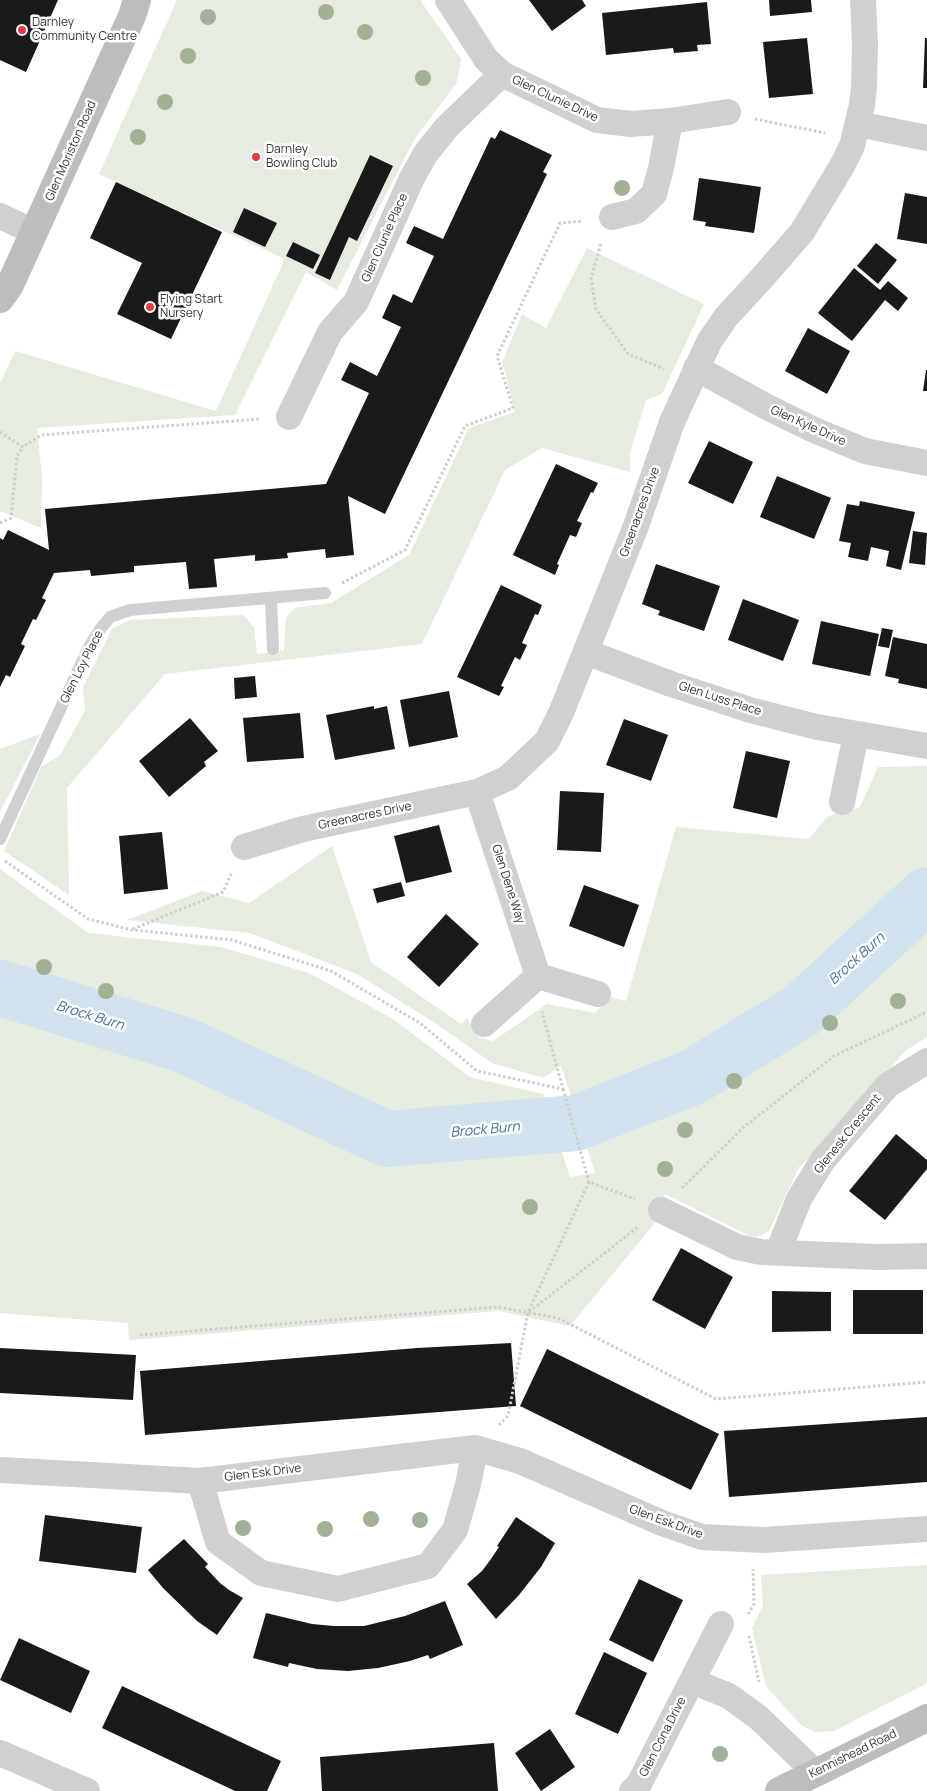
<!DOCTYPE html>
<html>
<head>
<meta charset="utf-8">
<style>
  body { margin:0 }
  canvas { display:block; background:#fff }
</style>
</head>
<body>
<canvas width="927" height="1791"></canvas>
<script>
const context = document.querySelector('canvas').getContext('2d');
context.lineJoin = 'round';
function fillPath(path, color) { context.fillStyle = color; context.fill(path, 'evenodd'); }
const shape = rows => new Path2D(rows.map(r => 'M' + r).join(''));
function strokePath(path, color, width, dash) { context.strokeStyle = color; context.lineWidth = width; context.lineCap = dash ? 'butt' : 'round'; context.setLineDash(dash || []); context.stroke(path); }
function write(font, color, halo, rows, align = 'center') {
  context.font = font + ' Manrope,sans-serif'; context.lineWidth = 5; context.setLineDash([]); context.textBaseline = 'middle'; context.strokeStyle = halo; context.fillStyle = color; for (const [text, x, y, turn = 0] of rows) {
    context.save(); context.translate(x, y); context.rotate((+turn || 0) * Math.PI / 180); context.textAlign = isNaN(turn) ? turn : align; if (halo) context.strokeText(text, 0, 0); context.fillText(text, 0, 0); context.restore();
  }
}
fillPath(shape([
  [177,0,420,0,461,59,457,82,414,140,337,290,306,272,235,415,37,428,42,478,41,528,0,511,0,384,15,351,216,411,283,263,283,258,99,174],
  [587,248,704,304,662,394,646,400,630,453,630,472,542,448,505,470,422,644,165,674,67,788,69,895,4,851,41,767,60,755,85,711,83,687,112,629,130,620,243,615,254,627,257,654,284,651,286,618,295,608,331,603,409,555,469,428,515,412,502,362,522,314,546,328],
  [40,734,0,812,0,749],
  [927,766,927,1037,905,1051,824,1146,799,1167,769,1231,757,1237,749,1236,665,1194,654,1224,570,1326,499,1311,129,1340,128,1323,0,1313,0,869,88,933,221,947,309,973,393,1019,470,1077,543,1094,570,1177,595,1173,561,1065,544,1078,492,1063,435,1023,357,974,250,933,127,920,202,891,249,903,332,846,371,962,461,1024,467,1018,478,1037,493,1041,547,1004,595,1013,611,997,626,1001,676,827,809,839,827,817,860,807,878,767],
  [927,1565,927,1683,834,1731,815,1732,801,1725,766,1686,752,1628,763,1605,761,1575]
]), '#e6ecdf');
strokePath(shape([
  [0,988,184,1045,387,1139,576,1123,693,1077,802,1010,927,895]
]), '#cfe2ee', 56);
fillPath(shape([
  [0,0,58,0,26,72,0,60],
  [529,0,582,0,586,6,552,31],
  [769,0,811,0,812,12,770,16],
  [707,2,711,44,697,45,698,51,674,53,673,48,606,55,602,13],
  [807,38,813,94,769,98,763,42],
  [925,38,927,38,927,88,923,88],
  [500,130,552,155,543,172,547,174,385,514,348,496,354,555,326,558,325,549,287,553,288,558,255,561,255,555,214,559,217,587,189,589,186,562,134,566,134,572,91,576,90,570,54,573,42,598,46,600,36,620,33,619,21,644,25,646,10,677,6,675,0,687,0,538,3,540,8,530,49,550,45,509,326,484,369,393,341,380,350,362,377,376,401,327,382,318,393,294,412,303,434,256,406,243,414,226,443,239,491,137,495,139],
  [370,155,393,166,357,241,349,237,330,280,315,273],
  [699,178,761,187,754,233,705,226,706,222,693,220],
  [116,182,222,232,171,339,117,314,142,263,90,238],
  [905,193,927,197,927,244,897,239],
  [244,208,277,223,265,247,233,232],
  [293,242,320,255,313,269,286,256],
  [876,243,897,260,878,284,857,266],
  [854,268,880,290,888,281,908,298,898,311,885,300,852,341,818,313],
  [808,328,850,351,827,394,785,371],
  [926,370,927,370,927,391,923,391],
  [709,441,753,462,733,504,688,483],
  [556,464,598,483,593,493,591,492,577,521,582,523,576,537,570,535,557,564,559,565,555,575,513,555],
  [777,476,831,498,814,539,760,517],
  [860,501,915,512,901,570,886,566,889,551,871,547,868,561,848,557,851,543,839,541,847,504,859,506],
  [913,531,927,533,925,565,909,563],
  [656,564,720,586,704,631,658,615,660,611,642,604],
  [501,585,542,605,538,615,535,614,522,643,527,645,520,660,515,657,501,686,504,687,499,696,457,677],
  [743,599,799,620,783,661,728,640],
  [821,621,879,634,870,676,812,664],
  [882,628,893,630,889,648,878,646],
  [893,637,927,644,927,689,898,683,899,679,885,676],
  [255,676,257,697,235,699,234,678],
  [449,691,458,737,409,747,400,700],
  [374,706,374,709,387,706,395,749,335,760,326,715],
  [300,713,304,758,247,762,243,718],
  [190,718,218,751,204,762,206,766,169,797,139,761],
  [624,719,668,735,651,781,606,765],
  [746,751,790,761,777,818,733,808],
  [560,791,604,793,601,852,557,850],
  [439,825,452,872,406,883,394,836],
  [162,832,168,889,124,894,119,836],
  [401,882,405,896,377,903,373,889],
  [584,885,639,905,624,947,569,926],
  [446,914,479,944,439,987,407,957],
  [896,1134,927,1160,927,1169,885,1220,849,1191],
  [681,1248,733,1277,705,1329,652,1300],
  [853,1290,923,1290,923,1334,853,1334],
  [772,1291,831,1292,831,1331,772,1332],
  [511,1343,516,1406,145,1435,140,1371,417,1348],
  [0,1348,136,1355,133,1400,0,1393],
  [547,1349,719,1434,691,1490,520,1406],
  [927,1417,927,1482,729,1497,724,1431],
  [45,1515,142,1527,136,1573,39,1561],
  [516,1517,555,1543,541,1567,519,1595,496,1619,467,1584,482,1571,491,1559,499,1547,497,1546],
  [184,1539,208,1564,205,1567,220,1583,229,1590,243,1598,217,1635,197,1621,163,1588,148,1570],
  [639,1579,683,1600,653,1662,609,1640],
  [445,1601,463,1645,430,1659,428,1655,410,1661,378,1668,348,1671,317,1669,289,1663,288,1667,253,1658,266,1613,312,1624,334,1626,364,1626,405,1616],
  [19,1638,90,1671,71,1713,0,1680],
  [604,1652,647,1673,618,1734,575,1714],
  [122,1686,281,1761,267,1791,235,1791,102,1728],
  [550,1729,575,1767,541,1791,515,1753],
  [494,1743,498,1791,322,1791,320,1757]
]), '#1a1a1a');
strokePath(shape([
  [755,119,825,133],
  [601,244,591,278,596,309,628,354,664,369],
  [0,432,23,447,41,435,261,419],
  [0,523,11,518,17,456,23,447],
  [342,583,405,550,465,426,513,408,497,356,560,223,583,221],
  [5,861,88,919,132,930,232,940,331,971,420,1023,477,1071,563,1089,542,1012],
  [133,929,223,892,232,872],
  [563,1089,589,1182],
  [682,1188,744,1127,834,1056,927,1012],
  [529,1312,638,1227],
  [140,1335,498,1307,558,1318,716,1399,927,1382],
  [499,1425,508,1416,528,1312,589,1182,635,1199],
  [748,1614,754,1604,753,1569],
  [749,1636,759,1682]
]), '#cdcdcd', 3, [2.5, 2.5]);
strokePath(shape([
  [271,599,273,649],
  [0,839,89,647,101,628,110,617,130,610,325,593]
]), '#d0d0d0', 12);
strokePath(shape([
  [448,0,486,59,502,74,597,120,631,124,670,121,728,112],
  [858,124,927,138],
  [0,216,34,232],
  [612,217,636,211,654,194,661,168,670,121],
  [696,368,767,407,814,430,865,451,927,463],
  [289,417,330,332,356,302,412,178,426,153,447,127,502,74],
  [586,652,671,684,750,710,817,727,927,746],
  [477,792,538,976],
  [842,802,856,735],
  [244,847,303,829,477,792,508,778,547,741,561,713,636,526,672,422,709,342,726,317,762,278,802,232,842,166,852,146,862,105,864,86,865,44,863,0],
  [484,1024,538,976,598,994],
  [661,1210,737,1247,761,1252,877,1257,927,1256],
  [778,1252,799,1199,823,1160,888,1085,927,1061],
  [0,1470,200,1481,475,1448,520,1461,662,1523,702,1537,764,1540,927,1529],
  [200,1481,218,1542,261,1573,338,1589,428,1566,455,1530,468,1485,475,1448],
  [692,1681,729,1696,759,1718,815,1772],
  [0,1753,87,1791],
  [632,1791,638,1786,721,1624]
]), '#d0d0d0', 26);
strokePath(shape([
  [0,299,10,285,132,16,137,0],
  [779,1791,927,1718]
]), '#bdbdbd', 28);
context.fillStyle = '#a2b095';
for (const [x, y] of [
  [326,12],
  [208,17],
  [365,32],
  [188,56],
  [423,78],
  [165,102],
  [138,137],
  [622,188],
  [44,967],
  [106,991],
  [898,1001],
  [830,1023],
  [734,1081],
  [685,1130],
  [665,1169],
  [530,1207],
  [371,1519],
  [420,1520],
  [243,1528],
  [325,1529],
  [720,1754]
]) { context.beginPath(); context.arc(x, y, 8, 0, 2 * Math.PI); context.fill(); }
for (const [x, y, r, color] of [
  [22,30,5,"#e63946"],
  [256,157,5,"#e63946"],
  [150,307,5,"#e63946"]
]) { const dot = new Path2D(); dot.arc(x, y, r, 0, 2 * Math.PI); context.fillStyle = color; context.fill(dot); strokePath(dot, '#fff', 2); }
write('12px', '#333', '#fff', [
  ["Darnley",32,23],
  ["Community Centre",32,37],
  ["Darnley",266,150],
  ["Bowling Club",266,164],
  ["Flying Start",160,300],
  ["Nursery",160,314]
], 'left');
write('12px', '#333', '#fff', [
  ["Glen Clunie Drive",555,99,25],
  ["Glen Moriston Road",71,151,-66],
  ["Glen Clunie Place",385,238,-66],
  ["Glen Kyle Drive",808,426,24],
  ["Greenacres Drive",640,512,-70],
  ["Glen Loy Place",82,667,-63],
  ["Glen Luss Place",720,699,18],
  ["Greenacres Drive",365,816,-12],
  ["Glen Dene Way",508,884,72],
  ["Glenesk Crescent",848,1134,-51],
  ["Glen Esk Drive",263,1473,-7],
  ["Glen Esk Drive",666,1522,20],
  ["Glen Cona Drive",663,1737,-63],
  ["Kennishead Road",853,1754,-26]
]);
write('italic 14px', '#3f7597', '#fff', [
  ["Brock Burn",857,959,-42],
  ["Brock Burn",90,1016,17],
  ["Brock Burn",485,1130,-5]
]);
</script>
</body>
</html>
